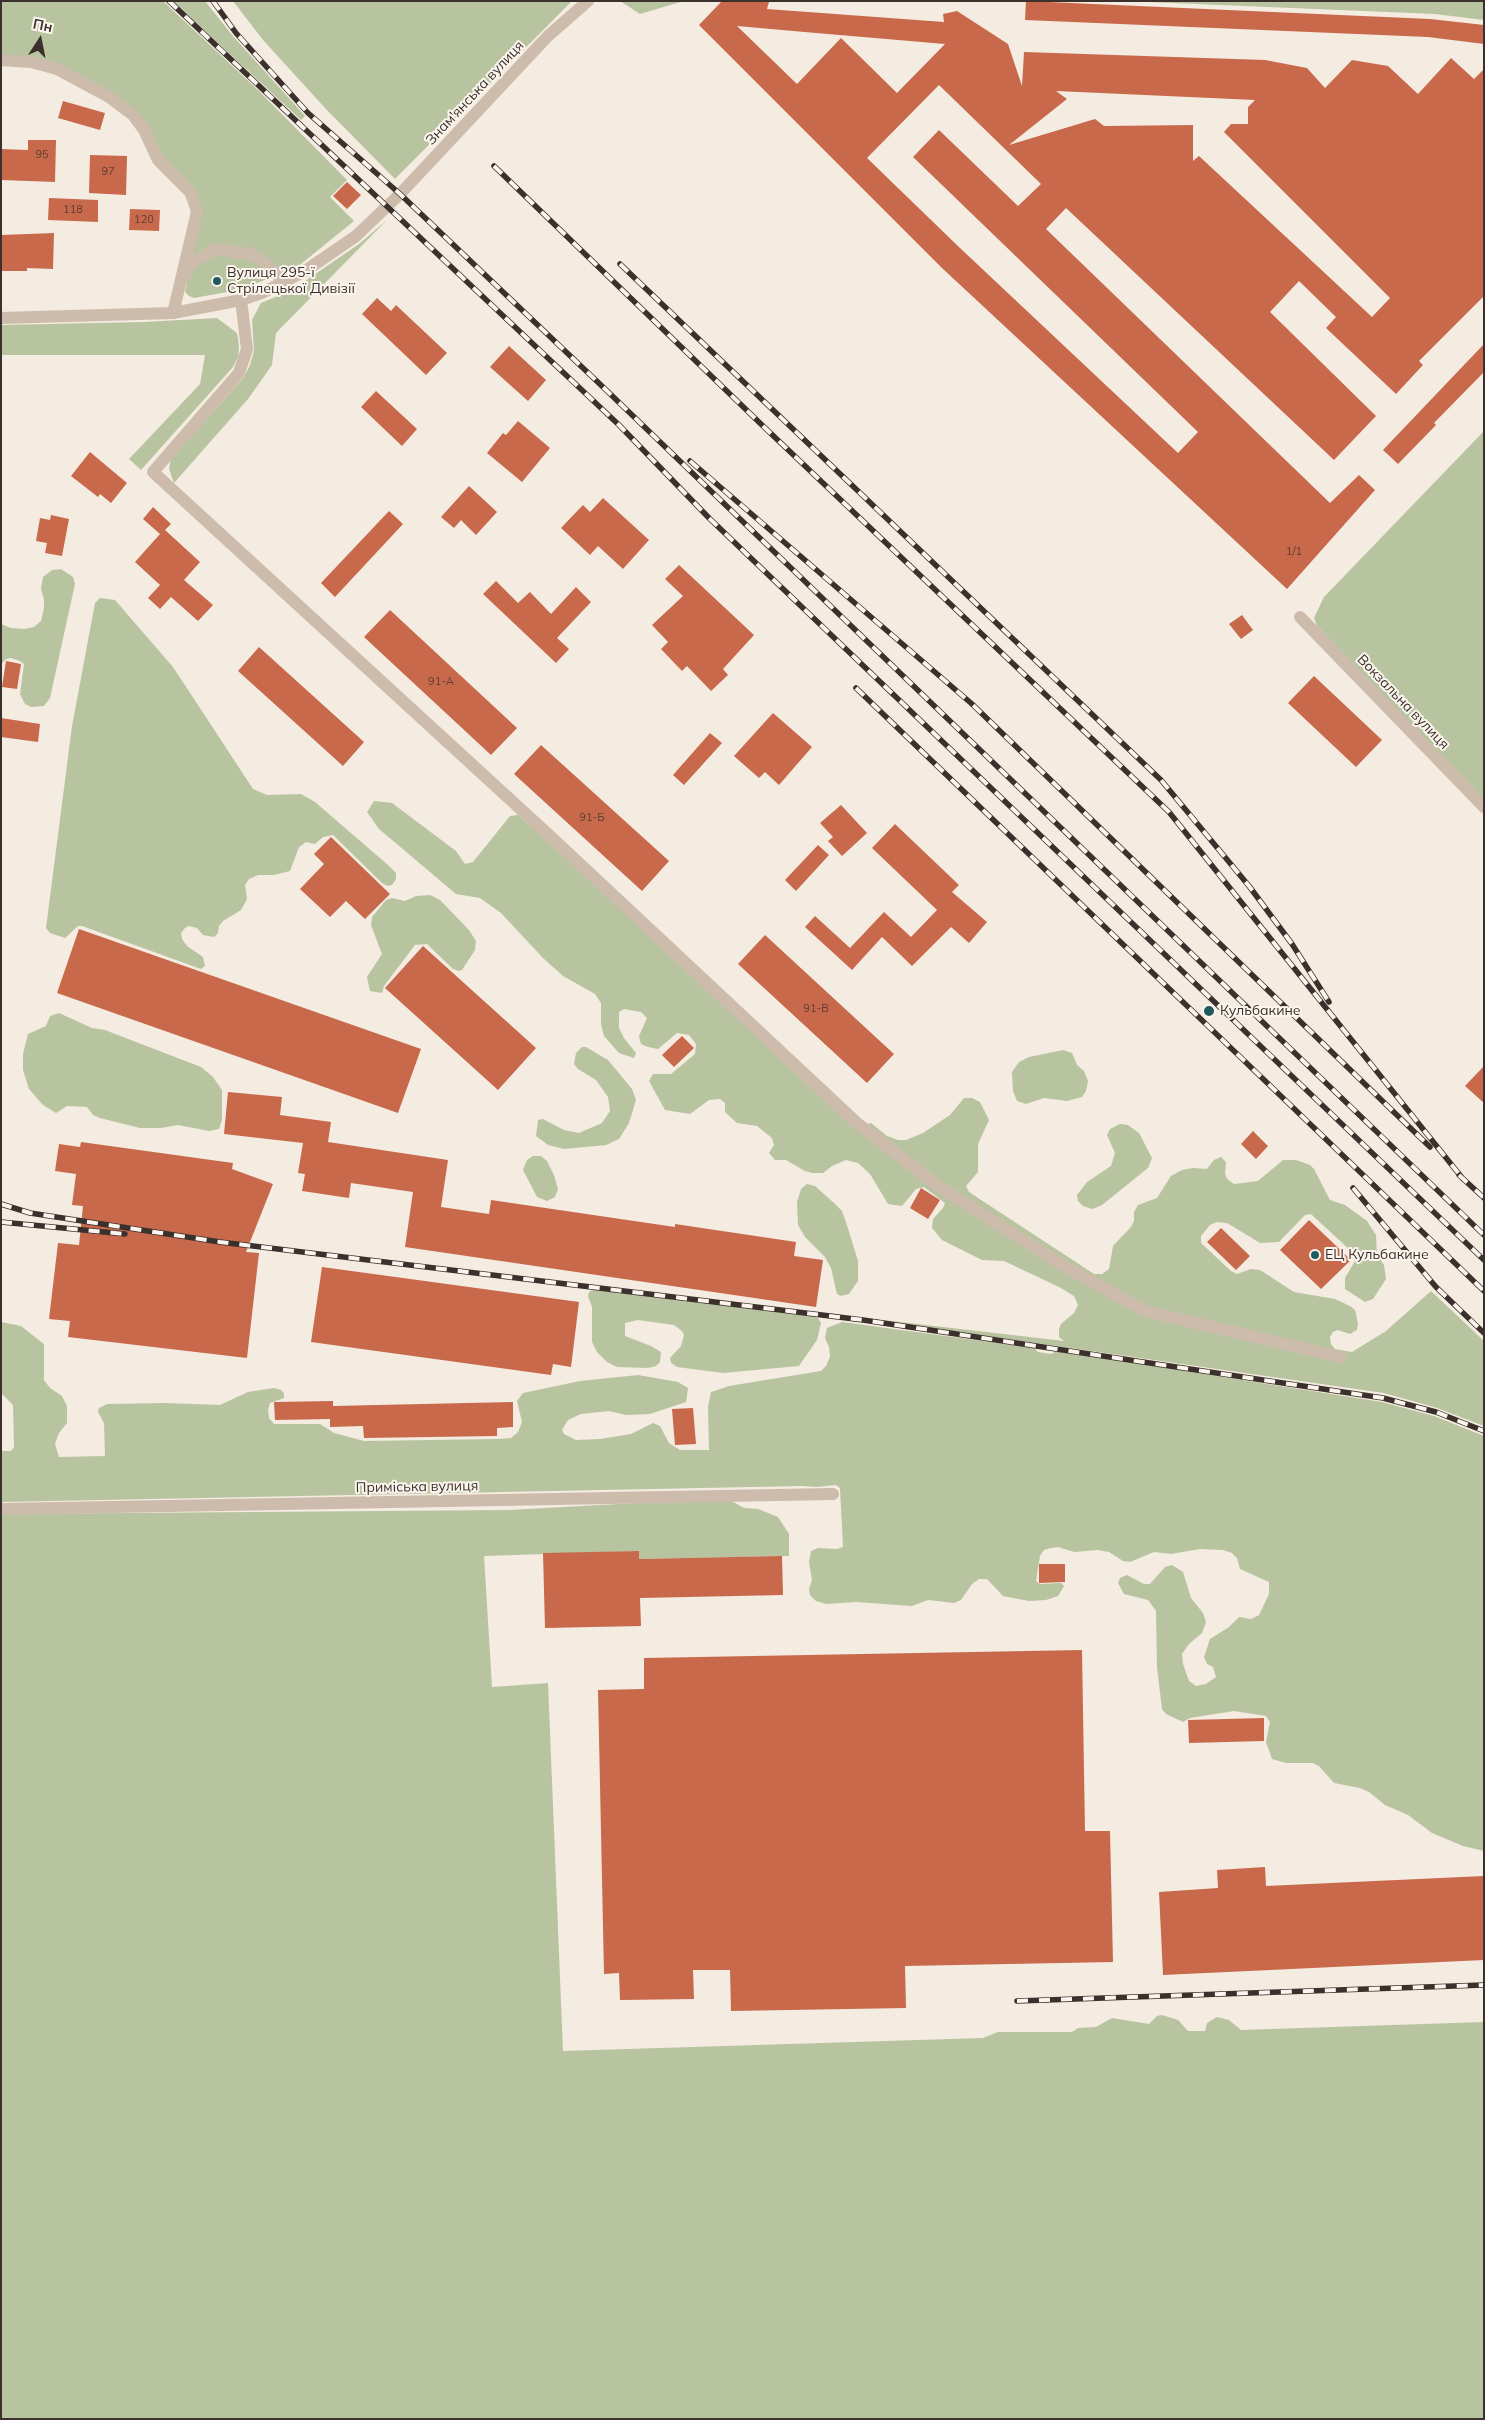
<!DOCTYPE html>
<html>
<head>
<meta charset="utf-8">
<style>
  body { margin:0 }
  #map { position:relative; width:1485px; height:2420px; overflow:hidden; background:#f4ebe1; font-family:Mulish,sans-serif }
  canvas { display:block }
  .frame { position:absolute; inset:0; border:2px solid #3b302b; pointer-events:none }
  .north { position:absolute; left:15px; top:15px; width:50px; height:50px; -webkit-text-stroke:4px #fbf5ee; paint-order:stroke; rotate:11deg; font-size:14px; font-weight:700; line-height:20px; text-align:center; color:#3b302b }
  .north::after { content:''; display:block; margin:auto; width:18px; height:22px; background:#3b302b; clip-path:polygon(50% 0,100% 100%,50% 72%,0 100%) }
</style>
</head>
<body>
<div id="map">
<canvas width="1485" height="2420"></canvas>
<div class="frame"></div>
<div class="north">Пн</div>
</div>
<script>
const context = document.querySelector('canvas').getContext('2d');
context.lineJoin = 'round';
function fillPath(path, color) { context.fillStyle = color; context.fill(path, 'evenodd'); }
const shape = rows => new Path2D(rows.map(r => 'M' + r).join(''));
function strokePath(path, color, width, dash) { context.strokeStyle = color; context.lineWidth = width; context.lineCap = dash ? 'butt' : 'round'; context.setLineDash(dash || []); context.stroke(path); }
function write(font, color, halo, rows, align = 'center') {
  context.font = font + ' Mulish,sans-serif'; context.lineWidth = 4; context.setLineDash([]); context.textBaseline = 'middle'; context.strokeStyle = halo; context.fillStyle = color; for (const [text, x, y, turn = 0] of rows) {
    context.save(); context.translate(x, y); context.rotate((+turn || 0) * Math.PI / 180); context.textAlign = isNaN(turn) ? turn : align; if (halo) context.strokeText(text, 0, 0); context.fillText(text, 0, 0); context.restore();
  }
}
fillPath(shape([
  [1,1,163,1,260,92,347,180,330,197,354,221,301,264,260,282,233,291,194,298,189,296,185,292,202,210,111,94,1,55],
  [173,1,205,1,232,35,305,116,301,120],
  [233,1,572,1,395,179,325,108,263,40],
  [620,1,684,1,640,14],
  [1125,1,1484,1,1484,20,1435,14],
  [387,220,276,333,272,365,248,399,174,483,169,469,171,459,244,377,250,365,254,351,252,320,261,303,292,290,359,244],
  [217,318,237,333,239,346,238,357,233,367,141,470,129,459,200,384,205,355,1,355,1,325,144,322],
  [1484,431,1484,801,1317,626,1314,618,1324,597],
  [61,569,73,577,75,584,71,602,50,698,44,706,31,707,25,704,20,694,24,664,20,661,11,658,6,659,1,664,1,624,11,628,25,629,34,627,41,621,44,608,44,599,41,589,43,577,52,570],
  [100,598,115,600,173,667,253,789,267,795,301,794,315,802,388,865,396,873,396,879,392,885,387,886,382,883,333,835,323,837,315,844,306,842,299,847,290,871,274,875,258,875,249,879,245,885,247,899,241,910,223,921,219,926,218,933,214,937,203,935,197,928,189,926,185,928,181,933,182,939,187,946,203,957,205,966,201,969,82,926,78,926,65,938,50,933,46,928,72,726,95,603],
  [374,801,392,803,456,851,465,864,473,862,510,816,518,815,865,1125,871,1123,887,1136,898,1140,906,1140,923,1133,950,1115,964,1098,972,1098,980,1102,989,1120,978,1144,978,1172,966,1186,969,1192,1094,1274,1102,1274,1109,1269,1113,1246,1131,1227,1134,1221,1134,1212,1138,1205,1157,1198,1171,1176,1182,1170,1193,1168,1207,1169,1214,1160,1221,1157,1226,1162,1225,1173,1227,1179,1234,1184,1258,1181,1283,1160,1296,1160,1310,1165,1314,1169,1330,1200,1345,1205,1367,1221,1376,1235,1377,1255,1384,1265,1386,1279,1373,1299,1365,1302,1345,1289,1345,1278,1355,1261,1351,1251,1311,1214,1305,1215,1279,1242,1260,1243,1227,1223,1217,1222,1210,1225,1201,1236,1201,1243,1231,1271,1237,1274,1251,1269,1260,1270,1294,1292,1335,1299,1350,1306,1355,1310,1358,1323,1357,1330,1350,1334,1338,1330,1333,1332,1330,1337,1331,1344,1335,1349,1352,1352,1386,1331,1431,1291,1484,1341,1484,1426,1437,1408,1384,1393,848,1316,1064,1341,1059,1337,1059,1329,1061,1324,1074,1313,1078,1305,1074,1296,1059,1287,1004,1261,982,1260,942,1240,932,1228,933,1219,943,1208,945,1203,924,1187,916,1189,902,1206,888,1204,870,1174,858,1163,846,1160,832,1166,823,1173,812,1173,805,1171,786,1160,775,1160,769,1153,774,1145,772,1138,757,1126,737,1123,725,1112,725,1103,720,1099,709,1100,690,1114,665,1110,649,1081,653,1074,671,1074,695,1054,696,1044,689,1035,677,1033,658,1049,648,1047,641,1044,639,1036,647,1018,641,1012,624,1009,619,1012,619,1028,624,1038,636,1053,634,1058,619,1053,604,1036,601,1024,601,1003,595,994,563,976,543,958,501,913,480,898,456,894,379,829,367,812],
  [430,895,440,900,469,930,476,941,475,950,462,970,459,971,453,969,427,944,415,945,384,986,382,993,370,991,367,977,382,954,371,925,372,917,386,900,392,898,405,901,416,896],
  [59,1013,92,1028,105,1030,201,1067,213,1077,222,1090,222,1120,219,1129,209,1131,178,1125,161,1128,140,1128,100,1118,93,1115,87,1107,67,1106,56,1113,43,1105,29,1089,23,1070,23,1054,28,1034,46,1026,50,1016],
  [582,1047,586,1047,608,1060,632,1089,636,1100,629,1123,619,1139,606,1145,564,1149,548,1145,536,1136,538,1120,543,1119,564,1130,579,1133,602,1123,610,1111,608,1097,596,1080,578,1069,574,1064,576,1053],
  [1063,1050,1072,1053,1077,1065,1084,1071,1088,1081,1086,1091,1082,1097,1067,1101,1044,1098,1026,1104,1017,1101,1013,1091,1012,1072,1019,1062,1029,1057],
  [1120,1124,1128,1125,1139,1133,1152,1158,1148,1168,1102,1205,1092,1209,1083,1206,1078,1201,1077,1195,1087,1182,1111,1166,1115,1153,1107,1135,1110,1129],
  [533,1156,541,1156,547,1161,554,1175,558,1189,555,1197,547,1201,537,1197,523,1170,527,1160],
  [807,1184,815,1186,834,1203,842,1211,846,1222,858,1261,858,1281,849,1294,841,1296,837,1294,831,1268,825,1257,805,1237,798,1225,797,1202,801,1189],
  [594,1289,812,1315,818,1318,821,1323,817,1340,799,1366,723,1373,677,1367,671,1363,670,1358,681,1346,684,1335,682,1331,674,1325,638,1320,625,1323,625,1336,651,1346,661,1352,660,1362,656,1366,648,1368,617,1367,607,1362,597,1352,592,1342,592,1307,588,1296,589,1292],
  [1,1322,21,1326,44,1344,44,1380,50,1388,62,1396,67,1406,67,1423,59,1433,55,1444,59,1457,105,1456,104,1423,98,1412,99,1408,107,1404,166,1403,220,1405,248,1392,274,1388,281,1390,284,1393,284,1398,270,1403,268,1410,269,1418,274,1424,320,1424,334,1433,364,1441,498,1439,511,1438,518,1432,522,1422,517,1401,523,1393,580,1381,638,1375,678,1382,688,1388,686,1402,650,1414,626,1415,609,1411,581,1414,568,1420,562,1430,564,1434,576,1440,600,1439,631,1434,653,1423,660,1426,669,1443,680,1450,709,1450,708,1407,711,1392,729,1386,821,1371,826,1366,830,1357,829,1347,825,1338,827,1328,842,1322,1034,1348,1038,1352,1051,1354,1057,1351,1382,1402,1434,1416,1484,1436,1484,1851,1463,1846,1432,1833,1408,1815,1385,1805,1369,1792,1360,1788,1334,1783,1319,1766,1313,1763,1286,1763,1272,1759,1266,1742,1270,1722,1266,1716,1234,1711,1190,1718,1183,1722,1166,1714,1162,1709,1157,1667,1156,1611,1148,1600,1124,1594,1118,1583,1120,1578,1127,1575,1144,1584,1150,1584,1165,1567,1172,1565,1183,1572,1191,1598,1203,1613,1206,1622,1202,1633,1189,1644,1182,1654,1183,1664,1189,1681,1196,1686,1206,1684,1216,1677,1213,1667,1207,1664,1204,1657,1210,1639,1229,1627,1239,1617,1251,1619,1259,1615,1269,1594,1269,1582,1240,1569,1237,1558,1232,1553,1223,1550,1200,1549,1171,1554,1154,1552,1130,1562,1123,1561,1109,1552,1098,1550,1074,1552,1058,1547,1051,1548,1044,1550,1040,1556,1036,1581,1040,1584,1061,1583,1064,1586,1058,1596,1046,1600,1029,1601,1003,1596,987,1579,979,1579,972,1584,961,1600,954,1603,928,1600,912,1606,856,1602,826,1604,816,1601,810,1595,809,1589,812,1580,809,1562,811,1551,818,1548,837,1549,843,1547,840,1488,836,1485,816,1487,802,1486,1,1502,1,1451,11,1451,14,1447,13,1405,2,1394,1,1389],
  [710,1499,728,1499,744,1508,758,1509,778,1517,789,1534,789,1556,639,1559,639,1551,484,1556,492,1687,548,1683,563,2051,983,2038,998,2032,1072,2032,1078,2028,1096,2027,1112,2018,1149,2024,1157,2016,1162,2015,1178,2020,1188,2031,1205,2031,1207,2023,1217,2017,1229,2020,1241,2030,1484,2022,1484,2419,1,2419,1,1514,509,1510]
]), '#b8c4a0');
fillPath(shape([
  [722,1,769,2,767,9,944,22,943,14,957,11,1008,44,1022,86,1024,52,1265,60,1307,68,1325,88,1352,60,1388,66,1418,94,1451,58,1474,79,1484,69,1484,296,1419,361,1423,365,1396,394,1326,328,1336,317,1299,281,1270,312,1376,416,1334,460,1066,208,1046,229,1330,503,1359,475,1375,490,1287,589,942,268,699,25],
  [737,26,816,33,945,44,897,93,841,38,797,84],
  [939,85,1041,184,1018,206,939,130,913,157,1198,432,1178,453,960,248,867,158],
  [1056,91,1255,100,1248,107,1248,124,1231,124,1224,132,1390,298,1372,317,1199,156,1193,161,1193,125,1104,126,1095,119,1009,145,1067,99],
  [1026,1,1430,19,1484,25,1484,44,1428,37,1025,20],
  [63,101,105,113,100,130,58,118],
  [28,140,56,140,55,182,1,180,1,149,28,150],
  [90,155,127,156,126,195,89,193],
  [347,182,361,195,347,209,333,196],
  [49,198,98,200,98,222,48,220],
  [130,209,160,210,159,231,129,230],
  [54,233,53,269,27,268,27,271,1,271,1,235],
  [377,298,391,311,396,305,447,353,426,375,362,314],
  [1484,344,1484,372,1434,423,1436,425,1398,464,1383,450],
  [509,346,546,380,528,401,490,367],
  [376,391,417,429,402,446,361,407],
  [518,421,550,448,522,482,487,453,503,433,506,435],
  [90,452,127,483,111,503,100,494,98,497,71,476],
  [469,486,497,512,476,535,461,520,454,528,441,517],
  [603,498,649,540,623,569,598,546,590,555,561,528,583,505,590,512],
  [153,507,171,524,165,530,200,562,184,580,213,605,198,621,171,597,160,609,148,598,160,585,135,562,160,534,143,519],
  [389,511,403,524,335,597,321,583],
  [51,515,69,519,62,556,45,553,47,543,36,541,40,518,50,520],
  [679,565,754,635,723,669,728,675,711,691,687,666,682,671,661,649,668,642,652,625,683,596,665,579],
  [496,581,518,603,530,592,551,614,576,587,591,602,557,638,569,649,556,663,483,594],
  [390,610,517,728,491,755,364,637],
  [1242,615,1253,630,1241,639,1229,624],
  [259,647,364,742,343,766,238,671],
  [6,661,21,664,17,689,2,687],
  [1314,676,1382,740,1356,767,1288,703],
  [773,713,812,747,779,785,765,772,759,778,734,756],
  [1,718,40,724,38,742,1,737],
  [710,733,722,743,684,785,673,775],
  [541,745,669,861,642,891,514,774],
  [841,805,867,833,842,856,828,841,833,837,820,823],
  [895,824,959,885,952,892,987,922,969,943,951,927,912,966,882,937,852,970,805,927,815,916,850,948,884,912,911,937,937,910,872,848],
  [331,837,390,894,365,919,346,901,330,917,300,889,324,864,314,854],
  [818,845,829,855,796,891,785,880],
  [79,929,421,1049,398,1113,57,993],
  [765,935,894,1054,867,1083,738,964],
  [423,946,536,1048,498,1090,385,988],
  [682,1036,694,1048,674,1067,662,1055],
  [1484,1066,1484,1103,1465,1086],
  [228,1092,282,1097,280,1115,331,1122,328,1142,448,1160,441,1207,489,1214,491,1200,675,1227,675,1224,796,1242,794,1256,823,1260,816,1307,405,1247,413,1192,351,1183,349,1198,302,1191,305,1174,298,1173,303,1143,224,1134],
  [1253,1131,1268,1146,1256,1159,1241,1144],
  [81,1142,233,1163,232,1169,273,1184,246,1252,259,1253,247,1358,68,1337,70,1321,49,1319,58,1243,79,1245,83,1206,72,1205,76,1174,55,1171,59,1144,80,1147],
  [921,1188,940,1200,928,1219,910,1208],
  [1309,1220,1351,1260,1321,1289,1280,1250],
  [1221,1228,1250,1256,1236,1270,1207,1242],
  [322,1267,579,1302,571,1367,553,1364,551,1375,311,1342],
  [333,1401,333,1406,513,1402,513,1427,497,1428,497,1436,364,1438,363,1426,330,1427,330,1419,275,1420,274,1402],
  [693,1408,696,1444,675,1445,672,1409],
  [639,1551,639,1559,782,1556,783,1595,640,1598,641,1626,545,1628,543,1553],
  [1039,1564,1065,1564,1065,1582,1039,1583],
  [1082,1650,1085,1831,1110,1831,1113,1962,905,1966,906,2008,731,2011,730,1970,693,1970,694,1999,620,2000,619,1973,604,1974,598,1690,644,1689,644,1658],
  [1264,1718,1264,1741,1189,1743,1188,1720],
  [1265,1867,1266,1886,1484,1876,1484,1960,1163,1975,1159,1892,1218,1888,1217,1870]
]), '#c8694b');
strokePath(shape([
  [1,60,31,62,57,69,109,97,133,115,144,130,158,160,190,192,194,202,197,212,180,284],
  [241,300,247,349,239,373,153,472,550,836,857,1123,938,1186,1064,1266,1145,1311,1340,1357],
  [173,313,180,284,189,267,196,260,216,249,250,254,264,262,285,282],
  [1300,617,1484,807],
  [1,1509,833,1494]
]), '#cdbbac', 12);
strokePath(shape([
  [1,318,173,313,241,300,264,292,305,271,356,236,400,194,548,36,588,1]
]), '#cdbbac', 12);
const rail = shape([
  [169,1,619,425,709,518,1484,1260],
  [213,1,236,33,308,113,400,194,604,388,1484,1235],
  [494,166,763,426,1169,812,1463,1179],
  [620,264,1161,780,1249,886,1292,944,1329,1002],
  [690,461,972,704,1430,1147],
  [856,688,1484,1291],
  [1459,1175,1484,1198],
  [1353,1188,1436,1287,1484,1333],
  [1,1204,30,1213,220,1242,863,1320,1383,1398,1436,1412,1484,1431],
  [1,1222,125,1234],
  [1017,2001,1484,1985]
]);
strokePath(rail, '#3b302b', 5.5);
strokePath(rail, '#fbf5ee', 4, [11]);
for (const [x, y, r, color] of [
  [217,281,5,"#1f5a5e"],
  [1209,1011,6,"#1f5a5e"],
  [1315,1255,5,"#1f5a5e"]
]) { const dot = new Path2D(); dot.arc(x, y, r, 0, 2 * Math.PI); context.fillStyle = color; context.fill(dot); strokePath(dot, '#fbf5ee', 2); }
write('11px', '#5e3e33', null, [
  ["95",42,155],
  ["97",108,172],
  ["118",73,210],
  ["120",144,220],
  ["1/1",1294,552],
  ["91-А",441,682],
  ["91-Б",592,818],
  ["91-В",816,1009]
]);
write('14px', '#3b302b', '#fbf5ee', [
  ["Знам'янська вулиця",475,93,-47],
  ["Вокзальна вулиця",1403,702,46],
  ["Приміська вулиця",417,1487,-1]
]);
write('14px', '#3b302b', '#fbf5ee', [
  ["Вулиця 295-ї",227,273],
  ["Стрілецької Дивізії",227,289],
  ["Кульбакине",1220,1011],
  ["ЕЦ Кульбакине",1325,1255]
], 'left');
</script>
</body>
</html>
